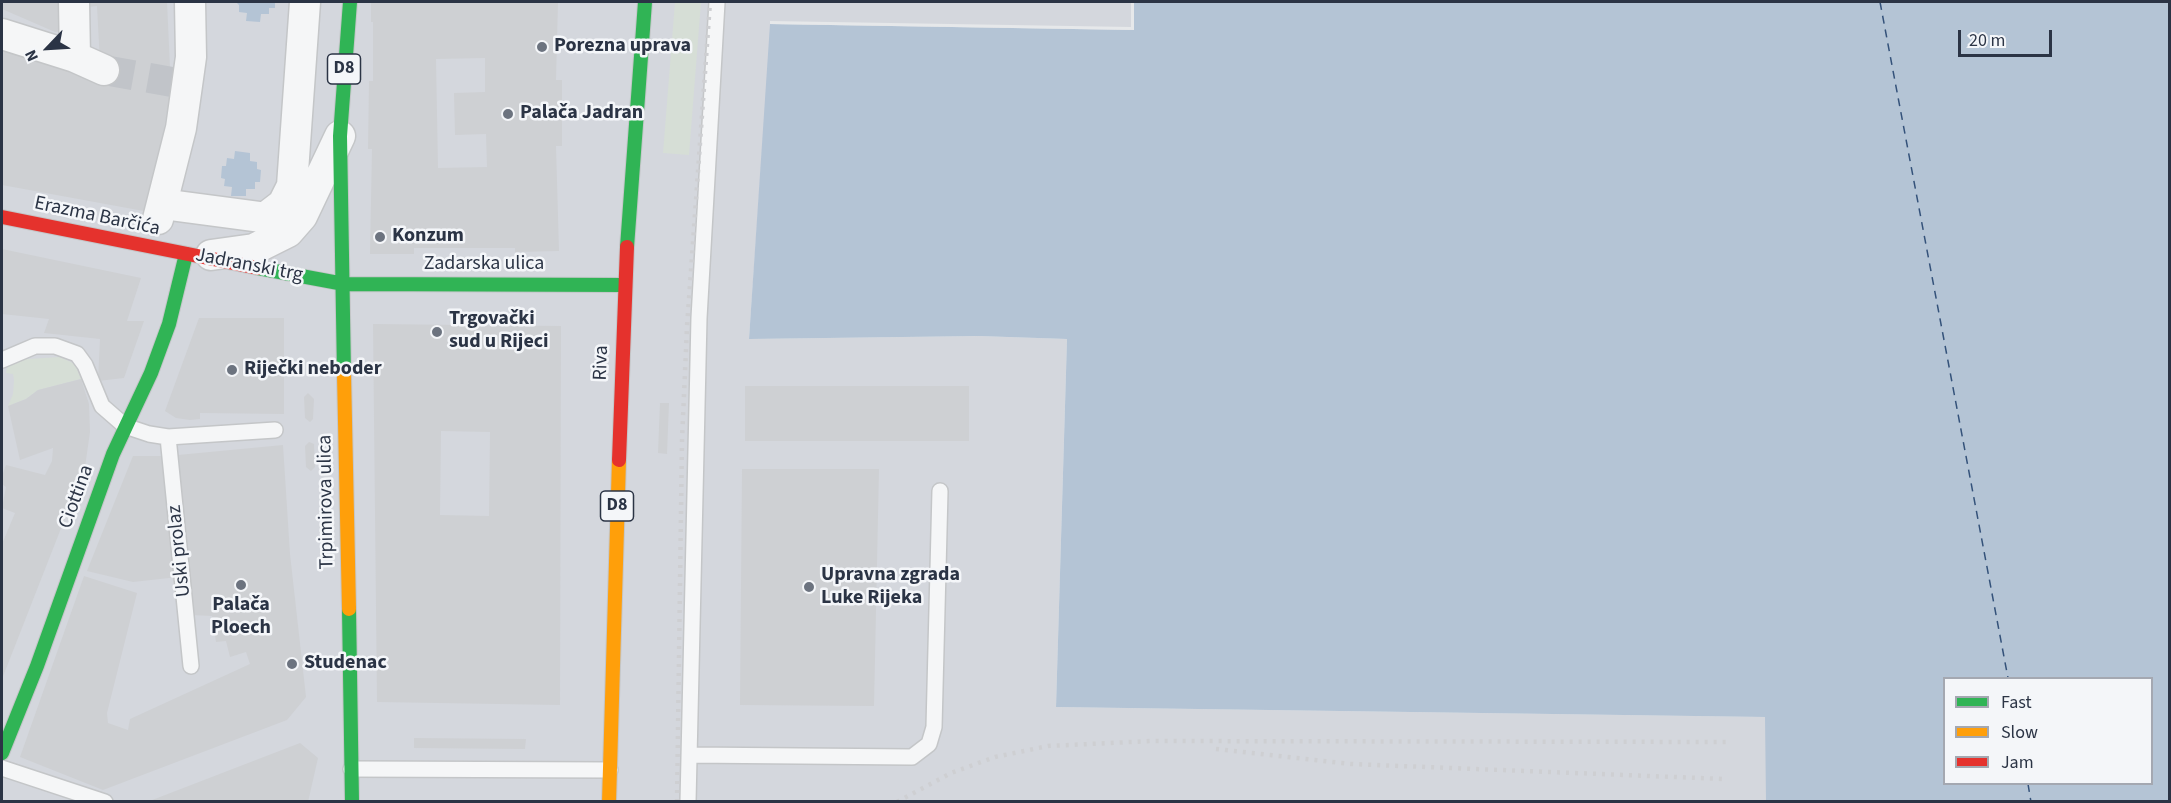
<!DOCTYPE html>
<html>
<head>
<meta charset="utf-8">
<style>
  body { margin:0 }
  #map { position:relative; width:2171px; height:803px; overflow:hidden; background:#e6e8ea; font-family:"Source Sans 3",sans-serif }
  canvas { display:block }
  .frame { position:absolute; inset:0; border:3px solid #2b3445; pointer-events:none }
  .legend { position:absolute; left:1943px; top:677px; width:210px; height:108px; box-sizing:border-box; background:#f4f6f9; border:2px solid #a4a8b1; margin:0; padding:8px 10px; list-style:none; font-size:18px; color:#2b3445 }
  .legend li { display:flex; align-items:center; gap:12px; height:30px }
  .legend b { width:30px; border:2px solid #a4a8b1 }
  .north { position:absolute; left:18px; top:18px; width:60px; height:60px; -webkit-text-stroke:4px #f4f6f9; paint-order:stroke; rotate:245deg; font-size:16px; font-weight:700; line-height:24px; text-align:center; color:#2b3445 }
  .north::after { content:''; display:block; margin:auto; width:21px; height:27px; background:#2b3445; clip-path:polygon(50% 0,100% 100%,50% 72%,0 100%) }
  .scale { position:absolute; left:1958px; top:30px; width:94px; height:27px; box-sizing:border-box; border:3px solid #2b3445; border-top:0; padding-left:8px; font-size:18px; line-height:21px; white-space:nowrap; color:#2b3445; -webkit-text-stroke:4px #f4f6f9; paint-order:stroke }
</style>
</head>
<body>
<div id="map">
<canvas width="2171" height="803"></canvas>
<div class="frame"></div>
<ul class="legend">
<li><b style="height:8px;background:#30b455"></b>Fast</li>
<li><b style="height:8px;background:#ff9f0a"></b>Slow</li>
<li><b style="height:8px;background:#e5322d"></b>Jam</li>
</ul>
<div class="north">N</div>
<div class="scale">20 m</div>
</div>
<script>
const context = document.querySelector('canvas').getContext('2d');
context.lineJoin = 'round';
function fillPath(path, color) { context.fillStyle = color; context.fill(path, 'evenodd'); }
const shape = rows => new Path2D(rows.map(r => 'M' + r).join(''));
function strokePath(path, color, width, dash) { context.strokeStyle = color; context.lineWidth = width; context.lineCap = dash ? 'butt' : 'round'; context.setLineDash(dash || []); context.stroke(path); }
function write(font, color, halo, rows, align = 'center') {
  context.font = font + ' "Source Sans 3",sans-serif'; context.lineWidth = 5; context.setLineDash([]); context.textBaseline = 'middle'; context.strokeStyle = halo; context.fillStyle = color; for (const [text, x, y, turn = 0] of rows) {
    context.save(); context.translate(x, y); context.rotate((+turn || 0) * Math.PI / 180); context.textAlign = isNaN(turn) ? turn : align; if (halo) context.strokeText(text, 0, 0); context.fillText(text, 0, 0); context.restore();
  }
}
fillPath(shape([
  [2,2,1134,2,1134,30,771,24,749,339,979,336,1067,339,1056,707,1766,717,1766,802,2,802]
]), '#d4d7dd');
fillPath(shape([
  [675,2,701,2,689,155,663,153],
  [60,357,75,364,81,379,38,390,26,399,8,406,13,394,14,380,13,374,6,373,8,364,13,360]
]), '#d6ded6');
fillPath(shape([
  [236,2,275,2,275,8,269,8,269,14,261,14,260,22,246,21,247,13,239,12,239,5],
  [1134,2,2169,2,2169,801,1766,801,1765,717,1056,707,1067,339,979,336,749,339,770,24,1134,30],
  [1944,678,2152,678,2152,784,1944,784],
  [235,151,250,153,250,161,257,162,257,169,261,170,260,182,255,182,255,189,246,189,246,196,231,196,232,187,224,186,225,179,221,178,222,166,226,166,227,158,234,159]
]), '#b4c4d5');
fillPath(shape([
  [1131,2,1134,2,1134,30,770,24,770,21,1131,27]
]), '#e6e8ea');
strokePath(shape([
  [1880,2,2008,678],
  [2028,784,2031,802]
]), '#34527a', 1.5, [8, 6]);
fillPath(shape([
  [2,2,63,2,61,31,55,32,2,9],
  [88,2,167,2,170,68,175,67,149,212,2,185,2,51,104,76,100,63,97,6,89,7],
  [371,2,558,2,556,80,562,80,562,146,556,146,559,251,515,252,515,248,414,248,414,254,370,254,372,149,368,149,369,81,373,81,373,22,371,22],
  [485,58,485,92,454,93,455,135,486,134,487,167,438,168,436,59],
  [2,249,141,278,127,321,144,321,124,378,98,381,100,339,44,333,49,319,2,314],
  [199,318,284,318,284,414,200,413,200,419,190,420,176,418,165,411],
  [373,324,561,326,560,705,377,702],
  [441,431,490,432,489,516,440,515],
  [81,379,89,404,90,432,85,467,2,679,2,544,15,513,2,508,6,487,2,484,2,476,6,465,45,475,52,461,53,448,20,460,8,406,26,399,38,390],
  [745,386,969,386,969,441,745,441],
  [308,393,314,399,313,419,310,422,305,418,304,397],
  [660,403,669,403,667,454,658,453],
  [309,442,314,444,315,467,311,471,306,467,305,446],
  [283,445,290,554,306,697,287,720,103,790,20,757,84,576,137,593,107,713,108,723,128,730,130,719,250,664,246,652,230,657,226,641,216,642,212,616,191,615,178,455],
  [133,456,165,456,178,577,133,582,87,571],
  [742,469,879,469,874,706,740,705],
  [414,738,526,739,525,749,414,748],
  [300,743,318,758,308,802,147,802]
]), '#ced0d3');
strokePath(shape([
  [104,70,172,82]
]), '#c1c4c9', 30, [30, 15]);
const lane = shape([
  [2,360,35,346,55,346,77,354,85,365,102,406,125,426,149,434,168,437,275,430],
  [168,437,191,666],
  [689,755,912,757,929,744,934,727,940,491],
  [2,768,105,802],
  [351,769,610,770],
  [688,802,699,318,717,2]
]);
const street = shape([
  [2,34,75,57,74,2],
  [75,57,104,70],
  [162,204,283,220],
  [266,217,283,204,292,186,305,2],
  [158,219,181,128,191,57,190,2],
  [211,255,254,249,288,232,302,216,340,136]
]);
const fast = shape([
  [627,247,645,2],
  [258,268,344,284,624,285],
  [344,374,340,136,350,2],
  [349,609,352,802],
  [2,753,37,666,113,454,151,373,169,324,186,254]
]);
const slow = shape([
  [344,374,349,609],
  [609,802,619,460]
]);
const jam = shape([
  [2,217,258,268],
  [619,460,627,247]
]);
strokePath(lane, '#c4c6c8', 18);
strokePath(street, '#c4c6c8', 33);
strokePath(fast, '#c4c6c8', 16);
strokePath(slow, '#c4c6c8', 16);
strokePath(jam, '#c4c6c8', 16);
strokePath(lane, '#f5f6f7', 15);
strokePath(street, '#f5f6f7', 30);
strokePath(fast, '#30b455', 14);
strokePath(slow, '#ff9f0a', 14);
strokePath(jam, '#e5322d', 14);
strokePath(shape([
  [1216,749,1351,764,1724,779],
  [677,802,682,440,687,327,710,2],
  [897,802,951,773,995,757,1048,746,1152,741,1731,742]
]), '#cecfd2', 4.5, [3, 6]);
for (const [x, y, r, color] of [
  [542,47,6,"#6c737f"],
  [508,114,6,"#6c737f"],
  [380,237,6,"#6c737f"],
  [437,332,6,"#6c737f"],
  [232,370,6,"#6c737f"],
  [241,585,6,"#6c737f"],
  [809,587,6,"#6c737f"],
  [292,664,6,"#6c737f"]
]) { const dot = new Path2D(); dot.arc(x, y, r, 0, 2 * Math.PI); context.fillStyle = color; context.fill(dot); strokePath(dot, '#f4f6f9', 2); }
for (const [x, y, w] of [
  [344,69,33],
  [617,506,33]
]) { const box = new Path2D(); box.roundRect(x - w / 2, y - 15, w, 30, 4.5); context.fillStyle = '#f4f6f9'; context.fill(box); strokePath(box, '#2b3445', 1.5); }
write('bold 18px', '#2b3445', null, [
  ["D8",344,69],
  ["D8",617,506]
]);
write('bold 20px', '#2b3445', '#f4f6f9', [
  ["Porezna uprava",554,47],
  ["Palača Jadran",520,114],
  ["Konzum",392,237],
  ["Trgovački",449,320],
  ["sud u Rijeci",449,343],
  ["Riječki neboder",244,370],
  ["Upravna zgrada",821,576],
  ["Luke Rijeka",821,599],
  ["Palača",241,606,"center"],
  ["Ploech",241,629,"center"],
  ["Studenac",304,664]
], 'left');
write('20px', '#2b3445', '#f4f6f9', [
  ["Erazma Barčića",97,217,12],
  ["Zadarska ulica",484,265],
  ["Jadranski trg",249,266,11],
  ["Riva",602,363,-88],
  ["Ciottina",77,497,-70],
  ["Trpimirova ulica",327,502,-91],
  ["Uski prolaz",180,551,-96]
]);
</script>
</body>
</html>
